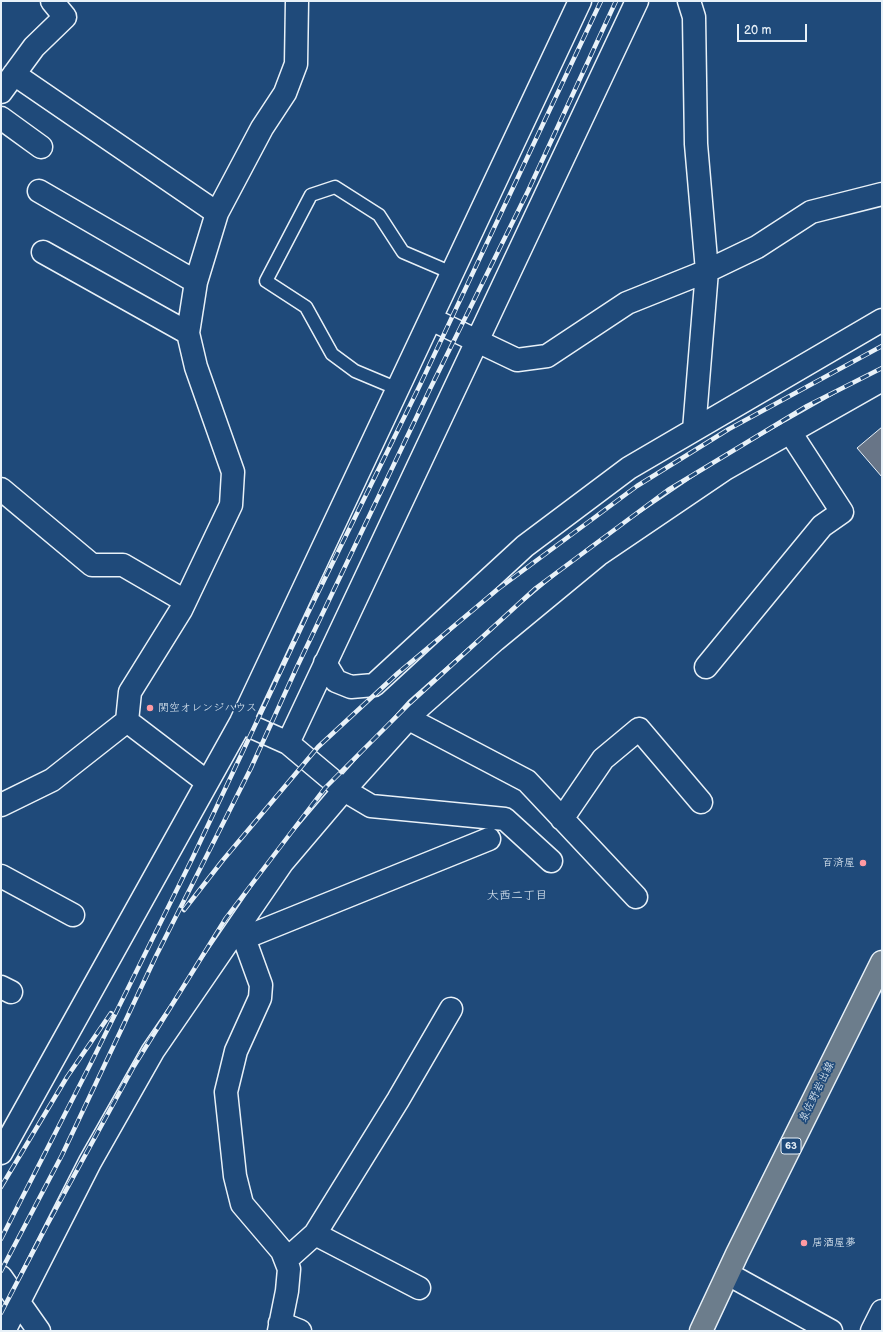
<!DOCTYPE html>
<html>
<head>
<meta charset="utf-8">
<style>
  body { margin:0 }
  #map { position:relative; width:883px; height:1332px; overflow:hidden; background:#1f4a7a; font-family:"Balsamiq Sans",sans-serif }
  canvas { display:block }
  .frame { position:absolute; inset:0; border:2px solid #e8f1f8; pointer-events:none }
  .scale { position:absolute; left:737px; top:24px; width:70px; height:18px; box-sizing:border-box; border:2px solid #e8f1f8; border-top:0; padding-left:5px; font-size:12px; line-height:14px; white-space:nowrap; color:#e8f1f8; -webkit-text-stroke:3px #1f4a7a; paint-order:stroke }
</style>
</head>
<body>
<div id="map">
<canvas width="883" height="1332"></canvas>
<div class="frame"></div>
<div class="scale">20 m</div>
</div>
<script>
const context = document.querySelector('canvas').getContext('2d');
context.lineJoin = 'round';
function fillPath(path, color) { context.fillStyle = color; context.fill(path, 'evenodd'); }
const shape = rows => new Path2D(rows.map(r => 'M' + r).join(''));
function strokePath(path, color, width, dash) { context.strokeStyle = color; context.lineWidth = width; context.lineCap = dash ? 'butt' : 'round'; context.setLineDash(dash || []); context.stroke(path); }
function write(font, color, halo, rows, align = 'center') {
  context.font = font + ' "Balsamiq Sans","Klee One",sans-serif'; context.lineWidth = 3.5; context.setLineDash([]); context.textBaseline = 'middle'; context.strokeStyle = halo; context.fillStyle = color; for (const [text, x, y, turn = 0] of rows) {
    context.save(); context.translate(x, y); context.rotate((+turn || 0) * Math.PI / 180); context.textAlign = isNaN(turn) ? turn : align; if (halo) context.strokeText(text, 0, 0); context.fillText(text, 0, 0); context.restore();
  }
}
const building = shape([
  [882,427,882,477,857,448,882,427]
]);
fillPath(building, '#687587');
strokePath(building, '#e8f1f8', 1);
const service = shape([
  [398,389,355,371,332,354,306,307,266,281,311,195,335,187,379,215,403,252,452,273]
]);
const minor = shape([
  [689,1,694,17,696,144,707,271,694,430],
  [14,74,217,213],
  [1,92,34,47,65,17,52,1],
  [1,118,41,147],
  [39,191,196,282],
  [43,252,188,333],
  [431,319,517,360,547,356,627,303,707,271,757,247,811,212,882,194],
  [1,489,92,565,123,565,185,601],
  [325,663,336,681,351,687,374,685,525,546,629,468,882,320],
  [706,667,822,526,842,512,790,432],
  [409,719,527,781,636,897],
  [127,721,207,782],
  [241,722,288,743,344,790,371,806,505,819,551,861],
  [288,743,637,1],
  [1,805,52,780,127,721,130,692,181,610,231,505,233,472,196,367,188,333,196,282,217,213,262,128,285,93,296,64,297,1],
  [562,819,603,759,639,729,701,802],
  [1,876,73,915],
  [234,934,244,938,261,985,260,998,236,1051,226,1092,235,1176,242,1204,282,1251,289,1269,287,1291,279,1331],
  [244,938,489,839],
  [1,987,11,992],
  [1,1153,241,722,580,1],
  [315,1234,419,1288],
  [286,1260,315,1234,398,1100,451,1009],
  [728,1274,831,1331],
  [1,1277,39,1331],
  [280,1323,300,1331],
  [4,1331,90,1162,153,1051,282,863,344,790,417,709,495,640,598,555,725,469,882,380],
  [872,1331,882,1311]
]);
const primary = shape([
  [701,1331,737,1254,882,962]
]);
strokePath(service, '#e8f1f8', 15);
strokePath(minor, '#e8f1f8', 25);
strokePath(primary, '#e8f1f8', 25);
strokePath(service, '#1f4a7a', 12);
strokePath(minor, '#1f4a7a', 22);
strokePath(primary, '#6c7d8c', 22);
const rail = shape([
  [184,910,223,860,318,747,398,673,498,589,637,486,729,429,882,346],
  [1,1187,67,1077,111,1013],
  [1,1239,90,1065,193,857,308,613,420,385,601,1],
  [1,1271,62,1155,156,956,251,768,296,669,429,391,528,191,616,1],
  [1,1313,47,1225,134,1066,226,918,325,788,410,703,536,588,668,490,807,406,882,368]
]);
strokePath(rail, '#e8f1f8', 4.5);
strokePath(rail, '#1f4a7a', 3, [9]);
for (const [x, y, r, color] of [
  [150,708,4,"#ff9aa2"],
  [863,863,4,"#ff9aa2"],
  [804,1243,4,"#ff9aa2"]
]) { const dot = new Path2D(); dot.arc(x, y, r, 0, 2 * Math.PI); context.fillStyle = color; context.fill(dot); strokePath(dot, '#1f4a7a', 1.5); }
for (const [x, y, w] of [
  [791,1146,20]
]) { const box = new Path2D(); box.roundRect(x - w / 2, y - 8, w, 16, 3); context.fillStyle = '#1f4a7a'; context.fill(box); strokePath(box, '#e8f1f8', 1); }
write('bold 10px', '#e8f1f8', null, [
  ["63",791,1146]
]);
write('11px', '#e8f1f8', '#1f4a7a', [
  ["関空オレンジハウス",158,708],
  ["百済屋",855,863,"right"],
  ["居酒屋夢",812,1243]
], 'left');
write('11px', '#e8f1f8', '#1f4a7a', [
  ["泉佐野岩出線",817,1092,-64]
]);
write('12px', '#e8f1f8', '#1f4a7a', [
  ["大西二丁目",517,896]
]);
</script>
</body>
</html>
